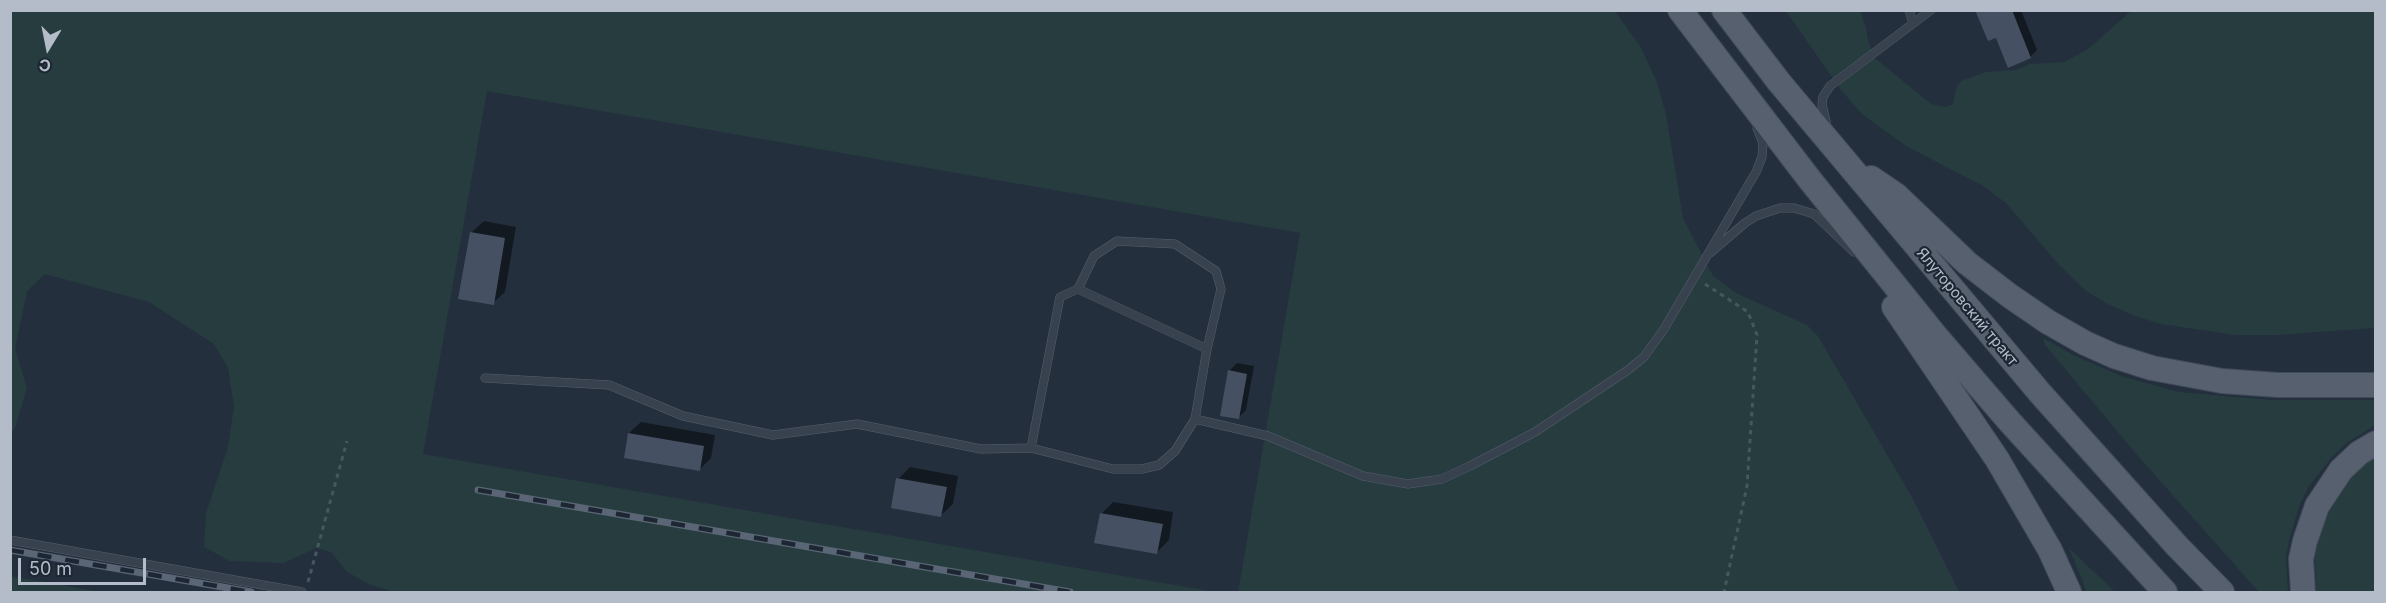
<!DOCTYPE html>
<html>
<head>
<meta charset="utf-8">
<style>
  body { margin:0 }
  #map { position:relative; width:2386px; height:603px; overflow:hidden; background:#242f3e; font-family:Inter,sans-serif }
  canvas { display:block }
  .frame { position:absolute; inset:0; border:12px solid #b4bcc9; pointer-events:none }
  .north { position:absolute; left:18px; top:18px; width:60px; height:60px; -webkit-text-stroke:4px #1d2633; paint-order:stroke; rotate:190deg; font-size:16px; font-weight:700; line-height:24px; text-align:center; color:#b4bcc9 }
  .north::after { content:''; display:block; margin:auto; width:21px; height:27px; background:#b4bcc9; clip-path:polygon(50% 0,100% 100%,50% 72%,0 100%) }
  .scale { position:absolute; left:18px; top:558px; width:128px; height:27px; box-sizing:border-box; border:3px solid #b4bcc9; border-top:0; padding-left:8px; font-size:18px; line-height:21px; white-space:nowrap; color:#b4bcc9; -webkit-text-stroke:4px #1d2633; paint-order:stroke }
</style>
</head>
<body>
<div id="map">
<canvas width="2386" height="603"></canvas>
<div class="frame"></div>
<div class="north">С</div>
<div class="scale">50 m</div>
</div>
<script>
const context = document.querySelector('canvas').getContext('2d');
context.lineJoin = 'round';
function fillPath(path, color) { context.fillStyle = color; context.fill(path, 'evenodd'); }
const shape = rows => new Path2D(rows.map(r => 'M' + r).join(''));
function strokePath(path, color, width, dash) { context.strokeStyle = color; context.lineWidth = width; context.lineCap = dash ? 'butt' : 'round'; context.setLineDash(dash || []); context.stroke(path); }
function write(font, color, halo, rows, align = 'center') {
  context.font = font + ' Inter,sans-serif'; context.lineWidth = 4.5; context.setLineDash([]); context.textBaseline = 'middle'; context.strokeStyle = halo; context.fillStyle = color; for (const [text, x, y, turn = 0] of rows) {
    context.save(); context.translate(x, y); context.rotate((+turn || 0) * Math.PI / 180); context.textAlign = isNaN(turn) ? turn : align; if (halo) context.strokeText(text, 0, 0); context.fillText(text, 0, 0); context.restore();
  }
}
fillPath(shape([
  [10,11,1615,11,1640,46,1656,80,1666,114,1683,218,1713,276,1736,293,1807,325,1818,336,1913,499,1959,592,1238,592,1300,233,487,91,423,454,1215,592,394,592,371,585,347,572,331,552,316,548,284,563,230,561,204,547,206,513,228,447,234,407,228,368,214,344,149,302,45,274,27,291,15,349,27,388,14,431,11,430],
  [1786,11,1860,11,1866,27,1868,41,1875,58,1931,104,1946,107,1953,104,1956,88,1961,81,1986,72,2016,70,2030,64,2064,62,2088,49,2131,11,2375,11,2375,328,2276,335,2236,335,2161,324,2132,315,2106,303,2086,291,2059,265,2006,203,1983,186,1906,146,1863,115,1841,90],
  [2043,338,2073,355,2124,377,2179,392,2271,400,2375,400,2375,425,2347,443,2333,456,2309,486,2300,504,2289,540,2286,557,2288,592,2259,592,2137,455,2045,345],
  [2375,456,2375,592,2316,592,2315,556,2323,520,2341,488,2355,473],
  [2069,548,2115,592,2087,592],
  [11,576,100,592,11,592]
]), '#263c3f');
fillPath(shape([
  [1981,10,2021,10,2037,50,2030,57,1997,36],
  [484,221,516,227,505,292,493,303,472,232],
  [1237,363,1254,366,1246,410,1239,417,1229,371],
  [641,422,715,435,711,458,699,470,629,433],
  [910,467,958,476,953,504,941,515,898,479],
  [1113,502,1173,512,1169,540,1157,552,1101,514]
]), '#0007');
fillPath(shape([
  [1975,10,2012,10,2031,58,2008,68,1996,38,1988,41],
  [470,232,505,238,494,305,458,299],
  [1228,370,1247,374,1239,419,1220,416],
  [628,433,704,446,700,471,624,458],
  [896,478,947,487,941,517,891,508],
  [1100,513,1163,524,1157,554,1094,543]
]), '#455162');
const lane = shape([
  [1909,10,1913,23],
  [1827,126,1822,104,1823,97,1830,86,1931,10],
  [1710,253,1745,223,1756,216,1780,208,1794,208,1814,214,1854,252],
  [1078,289,1094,256,1117,241,1175,244,1216,271,1221,289,1207,349],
  [485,378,609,385,683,416,773,435,857,424,981,449,1031,448,1113,469,1142,469,1159,465,1175,451,1195,419,1207,349,1078,289,1060,297,1031,448],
  [1195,419,1268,436,1363,476,1408,484,1442,479,1470,466,1535,432,1628,370,1644,357,1664,329,1756,172,1762,157,1763,143,1757,128],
  [10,540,302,592]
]);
const primary = shape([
  [1680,10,1810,180,1935,335,2009,421,2165,592],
  [1724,10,1779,82,2040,393,2177,546,2222,592],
  [1871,178,1896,195,1967,263,2010,296,2048,322,2085,343,2114,356,2152,368,2222,381,2278,385,2376,385],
  [1894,307,1997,459,2050,550,2069,592],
  [2303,592,2301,559,2305,541,2317,506,2341,470,2359,453,2376,443]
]);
strokePath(lane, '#565f6c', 9);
strokePath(primary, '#414a57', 26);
strokePath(shape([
  [1705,284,1748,312,1757,335,1747,486,1724,592],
  [308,582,347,441]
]), '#44595c', 3, [4.5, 4.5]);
strokePath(lane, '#38414e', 8);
strokePath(primary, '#56606e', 24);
const rail = shape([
  [478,490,1070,592],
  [10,550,251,592]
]);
strokePath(rail, '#5a6575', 7);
strokePath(rail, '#1d2633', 4.5, [14]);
write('15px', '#b4bcc9', '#1d2633', [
  ["Ялуторовский тракт",1967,307,50]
]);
</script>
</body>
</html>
